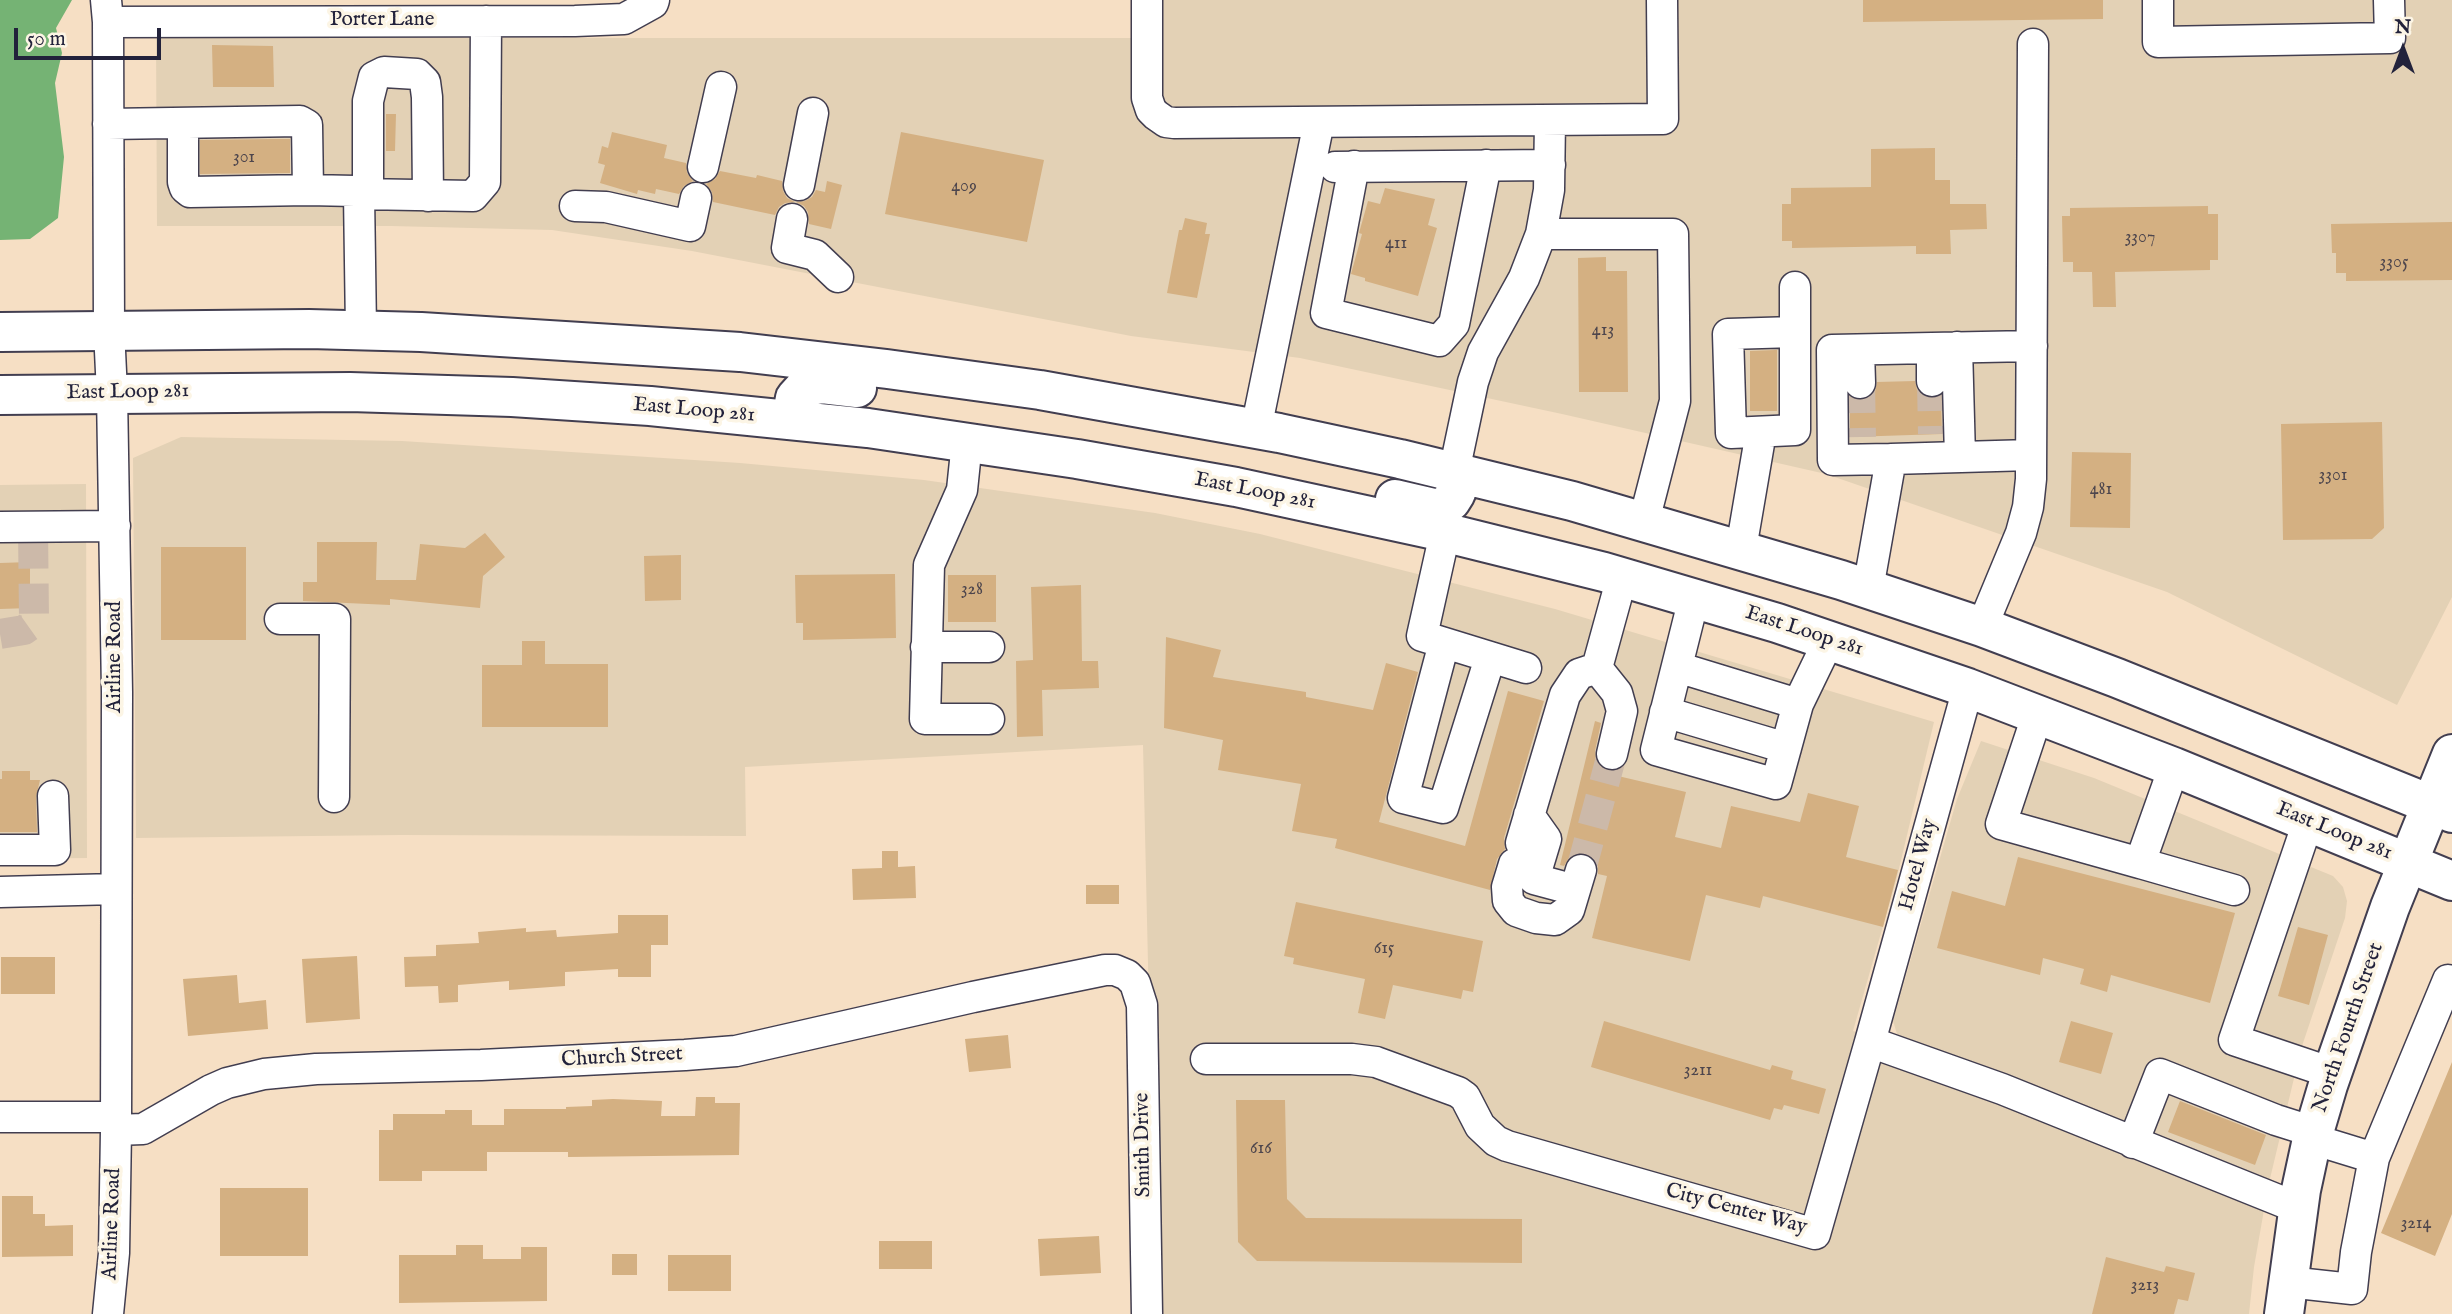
<!DOCTYPE html>
<html>
<head>
<meta charset="utf-8">
<style>
  body { margin:0 }
  #map { position:relative; width:2452px; height:1314px; overflow:hidden; background:#f6dfc4; font-family:"IM FELL English",serif }
  canvas { display:block }
  .north { position:absolute; left:2368px; top:14px; width:70px; height:70px; -webkit-text-stroke:5px #fcf5e5; paint-order:stroke; rotate:0deg; font-size:19px; font-weight:700; line-height:28px; text-align:center; color:#22223b }
  .north::after { content:''; display:block; margin:auto; width:24px; height:32px; background:#22223b; clip-path:polygon(50% 0,100% 100%,50% 72%,0 100%) }
  .scale { position:absolute; left:14px; top:28px; width:147px; height:32px; box-sizing:border-box; border:4px solid #22223b; border-top:0; padding-left:9px; font-size:21px; line-height:24px; white-space:nowrap; color:#22223b; -webkit-text-stroke:5px #fcf5e5; paint-order:stroke }
</style>
</head>
<body>
<div id="map">
<canvas width="2452" height="1314"></canvas>
<div class="north">N</div>
<div class="scale">50 m</div>
</div>
<script>
const context = document.querySelector('canvas').getContext('2d');
context.lineJoin = 'round';
function fillPath(path, color) { context.fillStyle = color; context.fill(path, 'evenodd'); }
const shape = rows => new Path2D(rows.map(r => 'M' + r).join(''));
function strokePath(path, color, width, dash) { context.strokeStyle = color; context.lineWidth = width; context.lineCap = dash ? 'butt' : 'round'; context.setLineDash(dash || []); context.stroke(path); }
function write(font, color, halo, rows, align = 'center') {
  context.font = font + ' "IM FELL English",serif'; context.lineWidth = 7; context.setLineDash([]); context.textBaseline = 'middle'; context.strokeStyle = halo; context.fillStyle = color; for (const [text, x, y, turn = 0] of rows) {
    context.save(); context.translate(x, y); context.rotate((+turn || 0) * Math.PI / 180); context.textAlign = isNaN(turn) ? turn : align; if (halo) context.strokeText(text, 0, 0); context.fillText(text, 0, 0); context.restore();
  }
}
fillPath(shape([
  [1134,0,2452,0,2452,597,2397,705,2167,592,1826,474,1562,414,1300,358,1131,336,692,251,552,230,391,226,157,226,156,38,1134,38],
  [181,437,402,441,740,463,924,480,1155,513,1260,534,1555,609,1934,722,1897,877,1853,1031,1906,1045,1897,1034,1893,1021,1957,799,1981,741,2094,778,2333,876,2343,887,2347,901,2345,918,2301,1049,2268,1187,2254,1267,2249,1314,1156,1314,1143,745,745,767,746,836,400,835,136,838,133,458],
  [86,484,87,858,0,859,0,485]
]), '#e3d1b5');
fillPath(shape([
  [0,0,72,0,56,28,62,53,55,83,64,157,58,218,30,239,0,240]
]), '#75b374');
fillPath(shape([
  [1863,0,2103,0,2103,19,1863,22],
  [212,45,273,46,274,87,213,87],
  [386,114,396,114,395,151,386,151],
  [612,132,667,145,664,158,686,163,687,173,693,181,684,186,679,194,656,189,655,194,638,190,637,194,600,183,605,165,598,163,602,146,608,148],
  [901,132,1044,160,1027,242,885,214],
  [273,139,290,139,290,173,200,174,200,140],
  [1935,148,1935,180,1950,180,1950,204,1986,204,1987,229,1950,230,1951,254,1916,254,1916,246,1792,248,1792,241,1782,241,1782,204,1791,204,1791,188,1871,187,1871,149],
  [720,171,756,178,757,175,782,181,783,191,787,198,795,202,785,203,779,207,775,215,713,202,712,192,706,184,715,179],
  [827,181,842,185,831,229,809,224,808,212,804,206,796,202,805,201,812,197,816,190,825,192],
  [1385,188,1435,199,1428,225,1437,228,1418,296,1365,281,1365,278,1351,274,1362,234,1359,233,1368,201,1380,204],
  [2208,206,2208,214,2218,214,2218,260,2210,260,2210,270,2115,272,2116,307,2093,307,2092,272,2073,272,2073,262,2063,262,2062,216,2070,216,2070,208],
  [1185,218,1207,223,1205,234,1210,234,1197,298,1167,293,1179,230,1182,230],
  [2452,222,2452,280,2346,281,2346,273,2336,273,2336,253,2332,253,2331,224],
  [1606,257,1606,271,1627,271,1628,392,1579,392,1578,258],
  [1775,350,1777,350,1777,411,1750,411,1750,351],
  [1915,381,1917,390,1924,396,1933,398,1941,396,1942,434,1850,437,1850,397,1860,400,1869,398,1875,392,1877,382],
  [2382,422,2384,528,2372,539,2283,540,2281,424],
  [2072,452,2131,453,2130,528,2070,527],
  [485,533,505,557,483,576,480,608,390,599,390,605,303,601,303,582,317,582,317,542,377,542,376,580,416,580,420,544,465,548],
  [161,547,246,547,246,640,161,640],
  [681,555,681,600,645,601,644,556],
  [30,562,30,608,0,609,0,563],
  [895,574,896,638,803,640,803,623,796,623,795,575],
  [948,575,996,575,996,622,948,622],
  [1081,585,1082,661,1098,661,1099,688,1042,690,1043,736,1017,737,1016,661,1033,660,1031,587],
  [1166,637,1221,650,1213,677,1306,692,1306,697,1373,710,1386,663,1418,672,1379,822,1465,846,1508,691,1544,701,1504,838,1505,849,1497,859,1490,890,1335,848,1337,839,1292,831,1301,784,1218,770,1223,740,1164,728],
  [522,641,545,641,545,664,608,664,608,727,482,727,482,665,522,665],
  [1595,721,1601,723,1595,751,1596,760,1601,767,1609,771,1620,769,1618,776,1686,792,1675,837,1721,848,1731,806,1800,822,1808,793,1859,806,1846,857,1898,870,1883,927,1763,896,1760,908,1706,895,1690,961,1592,938,1607,876,1598,874,1598,867,1594,859,1585,853,1576,853,1569,858,1564,866,1560,865],
  [2,771,30,771,30,780,40,780,36,797,37,832,0,832,0,779,2,779],
  [882,851,898,851,898,867,915,866,916,898,853,900,852,869,882,868],
  [2018,857,2235,913,2210,1003,2111,975,2107,992,2080,984,2084,969,2043,958,2040,975,1937,948,1952,891,2005,906],
  [1086,885,1119,885,1119,904,1086,904],
  [1296,902,1483,941,1473,992,1463,990,1461,999,1393,985,1385,1019,1358,1013,1365,979,1293,964,1294,958,1284,956],
  [618,915,668,915,668,945,651,945,651,977,618,977,618,969,565,972,565,986,509,990,509,981,458,985,458,1002,439,1003,438,986,405,987,404,957,436,956,436,945,479,943,478,932,526,928,526,932,556,930,557,937,618,933],
  [2298,927,2328,935,2309,1005,2278,996],
  [357,956,360,1019,306,1023,302,959],
  [1,957,55,957,55,994,1,994],
  [237,975,239,1003,266,1000,268,1029,188,1036,183,979],
  [1604,1021,1770,1070,1772,1065,1793,1071,1791,1079,1826,1089,1819,1114,1784,1105,1782,1110,1774,1108,1770,1120,1591,1067],
  [2071,1021,2113,1033,2101,1074,2059,1062],
  [1008,1035,1011,1068,969,1072,965,1039],
  [2452,1062,2452,1214,2435,1256,2381,1233],
  [696,1097,715,1097,715,1103,740,1103,739,1155,568,1157,568,1152,487,1152,487,1171,422,1171,422,1181,379,1181,379,1130,393,1130,393,1114,445,1114,445,1110,472,1110,472,1125,504,1125,504,1109,566,1109,566,1107,592,1106,592,1100,613,1099,662,1101,661,1116,695,1116],
  [1236,1100,1285,1100,1287,1199,1306,1218,1522,1219,1522,1263,1257,1261,1238,1242],
  [2180,1101,2266,1135,2255,1165,2168,1132],
  [220,1188,308,1188,308,1256,220,1256],
  [2,1196,33,1196,33,1214,45,1214,45,1226,73,1225,73,1256,2,1257],
  [1099,1236,1101,1273,1040,1276,1038,1239],
  [879,1241,932,1241,932,1269,879,1269],
  [456,1245,483,1245,483,1259,521,1259,521,1247,547,1247,547,1301,399,1303,399,1255,456,1255],
  [612,1254,637,1254,637,1275,612,1275],
  [668,1255,731,1255,731,1291,668,1291],
  [2106,1257,2164,1272,2166,1266,2195,1273,2188,1301,2178,1299,2174,1314,2092,1314]
]), '#d4b082');
strokePath(shape([
  [1932,381,1933,434],
  [1860,383,1861,437],
  [0,634,24,630,31,625,34,619,33,527],
  [1581,870,1612,754]
]), '#ccb9a9', 30, [30, 15]);
const minor = shape([
  [106,0,108,22,109,330,112,393,117,692,116,1130,114,1253,108,1314],
  [1147,0,1147,98,1151,110,1156,115,1166,122,1174,123,1663,119,1662,0],
  [2158,0,2158,42,2390,38,2389,0],
  [108,22,575,21,624,19,653,3,654,0],
  [183,123,183,182,185,188,190,192,308,190],
  [108,124,300,121,307,125,308,190,355,191,359,194,361,330],
  [1354,166,1326,313,1439,341,1454,324,1486,165],
  [703,167,721,87],
  [1335,167,1550,165],
  [799,185,813,113],
  [359,194,473,196,485,182,486,21],
  [368,194,368,101,374,77,384,72,417,74,425,82,427,97,428,196],
  [575,206,606,207,690,226,696,198],
  [792,219,787,248,815,255,838,277],
  [1541,234,1673,234,1675,401,1644,521],
  [1795,287,1795,430,1731,433,1728,334,1795,332],
  [1957,347,1960,457],
  [1932,348,1932,381],
  [1859,350,1860,383],
  [1256,429,1319,122],
  [967,442,962,490,929,565,925,719,989,719],
  [1891,459,1833,460,1832,350,2032,346],
  [1454,472,1473,382,1483,352,1524,278,1541,234,1549,190,1550,120],
  [0,527,115,526],
  [1445,533,1422,636,1526,668],
  [1741,549,1761,432],
  [1868,589,1891,459,2031,455],
  [1694,598,1656,750,1776,784,1798,704],
  [280,619,335,619,334,797],
  [1982,627,2021,533,2028,507,2031,479,2033,44],
  [1444,643,1403,798,1443,808,1490,658],
  [926,647,989,647],
  [1677,667,1798,704,1829,640],
  [1597,668,1617,693,1622,711,1612,754],
  [1597,668,1622,577],
  [1665,712,1786,748],
  [2037,716,2001,824,2140,863,2174,767],
  [1529,815,1546,839,1534,879,1575,890],
  [2308,822,2234,1040,2332,1073],
  [1521,843,1565,695,1579,674,1597,668],
  [0,850,55,850,53,796],
  [2140,863,2234,890],
  [1514,864,1507,887,1508,901,1516,911,1536,918,1555,920,1569,910,1581,870],
  [0,892,116,889],
  [1870,1042,1968,688],
  [1206,1059,1352,1059,1376,1062,1458,1092,1465,1097,1480,1126,1496,1141,1507,1146,1815,1234,1870,1042,2002,1089,2298,1208],
  [0,1117,116,1117],
  [116,1130,143,1129,211,1090,227,1083,264,1074,316,1069,481,1065,685,1055,736,1051,973,997,1105,970,1115,970,1127,975,1135,983,1142,1005,1147,1314],
  [2312,1139,2374,1158],
  [2133,1143,2160,1074,2276,1120,2314,1132],
  [2288,1282,2352,1289,2356,1252,2374,1158,2448,980,2452,981]
]);
const major = shape([
  [2284,1314,2301,1190,2312,1139,2328,1085,2390,907,2452,754]
]);
const highway = shape([
  [0,332,309,329,421,332,740,352,887,369,1040,390,1279,433,1400,459,1572,501,1841,580,1982,627,2117,678,2452,813],
  [0,395,350,392,512,397,650,406,868,428,1077,459,1236,487,1439,531,1604,572,1777,623,1968,688,2174,767,2452,881],
  [791,420,795,398,805,387,822,384,857,388],
  [1395,499,1434,508,1443,507,1451,501,1456,493,1454,472]
]);
strokePath(minor, '#423e50', 33);
strokePath(major, '#423e50', 42);
strokePath(highway, '#423e50', 42);
strokePath(minor, '#fff', 30);
strokePath(major, '#fff', 38);
strokePath(highway, '#fff', 38);
write('18px', '#4e464d', null, [
  ["301",244,158],
  ["409",964,187],
  ["3307",2140,238],
  ["411",1396,244],
  ["3305",2394,263],
  ["413",1603,331],
  ["3301",2333,476],
  ["481",2101,490],
  ["328",972,590],
  ["615",1384,949],
  ["3211",1698,1071],
  ["616",1261,1149],
  ["3214",2416,1224],
  ["3213",2145,1286]
]);
write('21px', '#22223b', '#fcf5e5', [
  ["Porter Lane",382,21],
  ["East Loop 281",128,393,-1],
  ["East Loop 281",694,411,5],
  ["East Loop 281",1255,492,11],
  ["East Loop 281",1804,632,18],
  ["Airline Road",116,657,-90],
  ["East Loop 281",2334,832,22],
  ["Hotel Way",1919,865,-75],
  ["North Fourth Street",2349,1028,-71],
  ["Church Street",622,1058,-3],
  ["Smith Drive",1144,1145,-91],
  ["City Center Way",1736,1210,15],
  ["Airline Road",113,1224,-88]
]);
</script>
</body>
</html>
